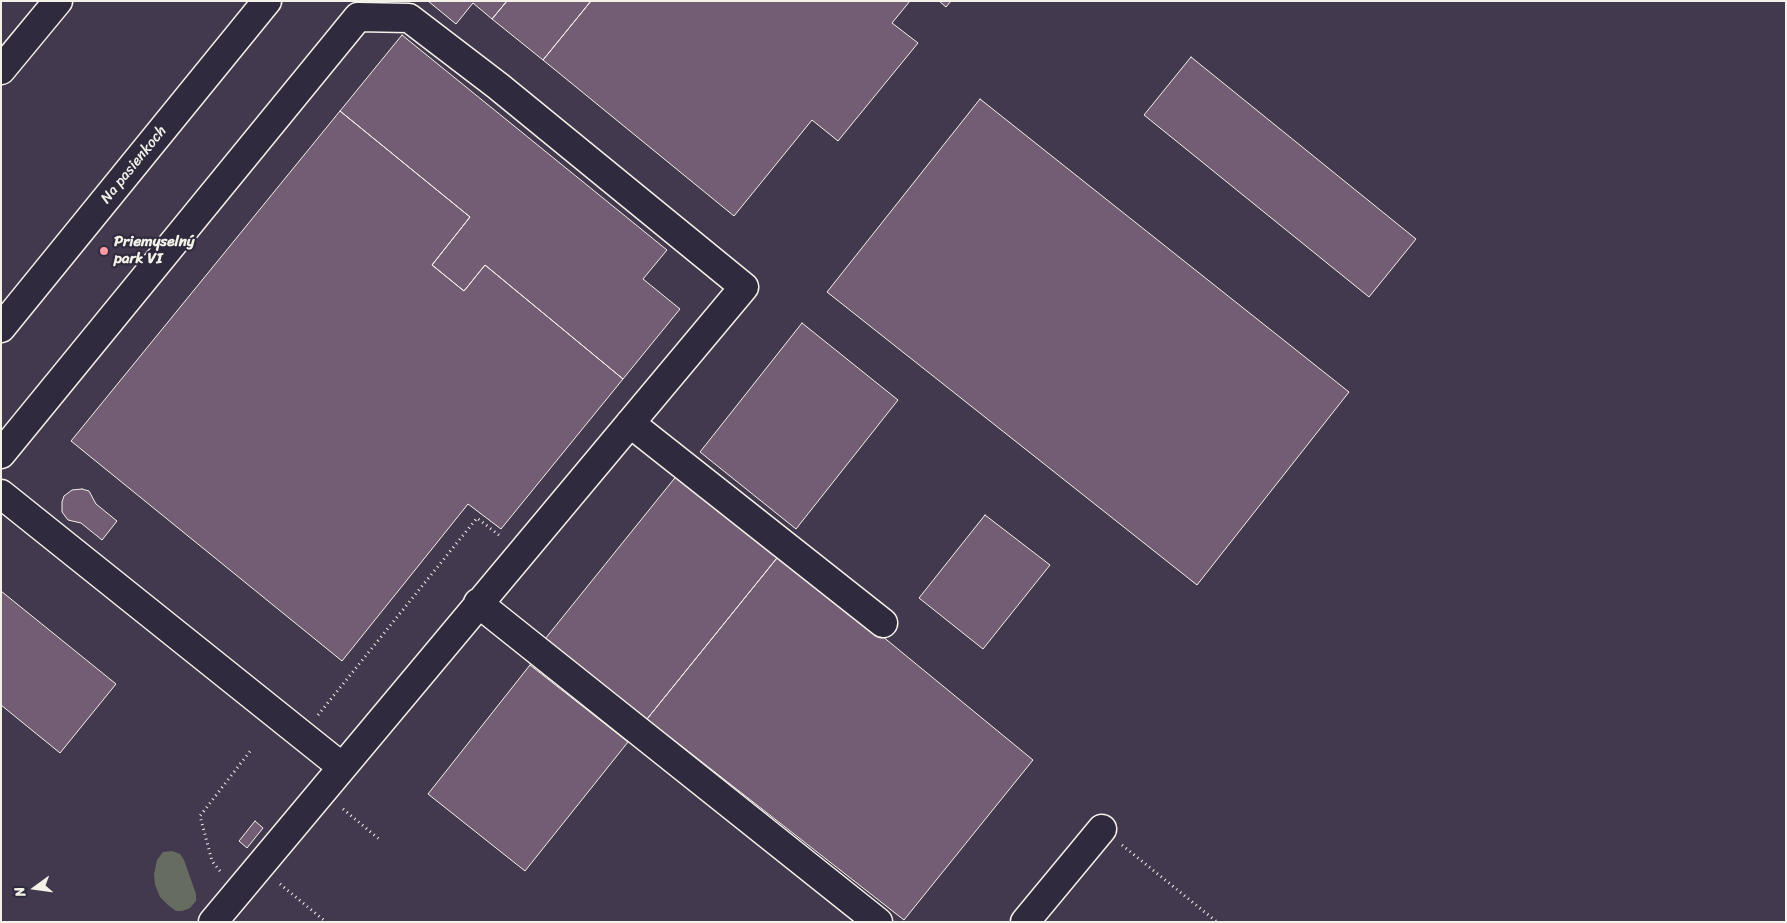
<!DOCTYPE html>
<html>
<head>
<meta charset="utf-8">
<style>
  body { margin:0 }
  #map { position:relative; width:1787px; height:923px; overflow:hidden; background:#2f2a3d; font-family:Sriracha,sans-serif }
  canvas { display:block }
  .frame { position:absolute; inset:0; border:2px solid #f4f1e8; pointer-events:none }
  .north { position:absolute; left:10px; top:863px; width:50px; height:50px; -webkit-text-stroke:4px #2f2a3d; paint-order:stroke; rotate:256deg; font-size:14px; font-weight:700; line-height:20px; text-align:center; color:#f4f1e8 }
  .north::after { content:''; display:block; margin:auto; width:18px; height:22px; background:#f4f1e8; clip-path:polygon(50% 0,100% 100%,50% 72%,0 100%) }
</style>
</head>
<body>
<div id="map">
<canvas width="1787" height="923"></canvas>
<div class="frame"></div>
<div class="north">N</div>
</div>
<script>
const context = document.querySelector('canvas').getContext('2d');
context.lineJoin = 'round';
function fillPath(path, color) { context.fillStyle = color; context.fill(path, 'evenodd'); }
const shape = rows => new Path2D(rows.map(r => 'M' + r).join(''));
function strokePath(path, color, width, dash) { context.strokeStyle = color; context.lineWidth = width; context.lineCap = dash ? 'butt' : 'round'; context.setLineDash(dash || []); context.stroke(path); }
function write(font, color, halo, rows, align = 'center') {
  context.font = font + ' Sriracha,sans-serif'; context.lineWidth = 4.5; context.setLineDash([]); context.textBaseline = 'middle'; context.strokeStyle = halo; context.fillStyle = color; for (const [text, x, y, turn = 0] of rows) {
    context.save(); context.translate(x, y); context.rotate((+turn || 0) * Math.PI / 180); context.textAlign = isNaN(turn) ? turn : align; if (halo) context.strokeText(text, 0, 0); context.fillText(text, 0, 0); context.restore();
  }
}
fillPath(shape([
  [1,1,1786,1,1786,922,1,922]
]), '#43394e');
fillPath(shape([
  [172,851,180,854,184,860,196,894,196,901,190,908,182,911,176,911,168,905,160,897,155,885,154,874,157,860,163,852]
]), '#666d60');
const building = shape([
  [428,1,507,1,492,19,473,3,456,24,428,1],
  [507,1,591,1,543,60,492,19,507,1],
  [591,1,910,1,892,23,918,43,838,141,812,120,734,216,543,60,591,1],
  [939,1,951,1,946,7,939,1],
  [402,35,667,250,643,279,680,309,623,379,485,265,464,291,432,265,470,217,340,111,402,35],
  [1191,57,1416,239,1369,297,1144,115,1191,57],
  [980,99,1349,392,1197,585,827,292,980,99],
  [340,111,470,217,432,265,464,291,485,265,623,379,501,529,468,504,342,661,71,441,340,111],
  [802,323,898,400,796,529,700,452,802,323],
  [678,474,781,553,647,719,545,639,678,474],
  [82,489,89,491,96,504,117,521,102,540,81,523,68,520,62,512,62,502,64,496,72,490,82,489],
  [985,515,1050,565,983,649,919,598,985,515],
  [781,553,1033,760,904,920,647,719,781,553],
  [1,591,116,684,60,753,1,705,1,591],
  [530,665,628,742,525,871,428,794,530,665],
  [255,821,263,828,247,848,239,841,255,821]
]);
fillPath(building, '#735d74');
strokePath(building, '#f4f1e8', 1);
const minor = shape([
  [1,70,58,1],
  [1,328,267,1],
  [630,423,883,623],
  [1,454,358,17,409,18,498,86,744,287,213,922],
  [1,494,342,767],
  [478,603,878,922],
  [1025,922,1102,829]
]);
strokePath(minor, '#f4f1e8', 31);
strokePath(shape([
  [318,715,477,518,500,536],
  [343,809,379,839],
  [1122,845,1217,922],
  [220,871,212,861,200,816,251,750],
  [280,884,326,922]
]), '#f4f1e8', 3, [1, 4]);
strokePath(minor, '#2f2a3d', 28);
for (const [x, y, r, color] of [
  [104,251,5,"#ff9aa2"]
]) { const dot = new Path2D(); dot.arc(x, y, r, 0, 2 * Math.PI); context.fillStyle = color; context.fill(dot); strokePath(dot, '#2f2a3d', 2); }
write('15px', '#f4f1e8', '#2f2a3d', [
  ["Na pasienkoch",134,165,-51]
]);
write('bold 15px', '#f4f1e8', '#2f2a3d', [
  ["Priemyselný",114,242],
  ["park VI",114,259]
], 'left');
</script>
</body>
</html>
